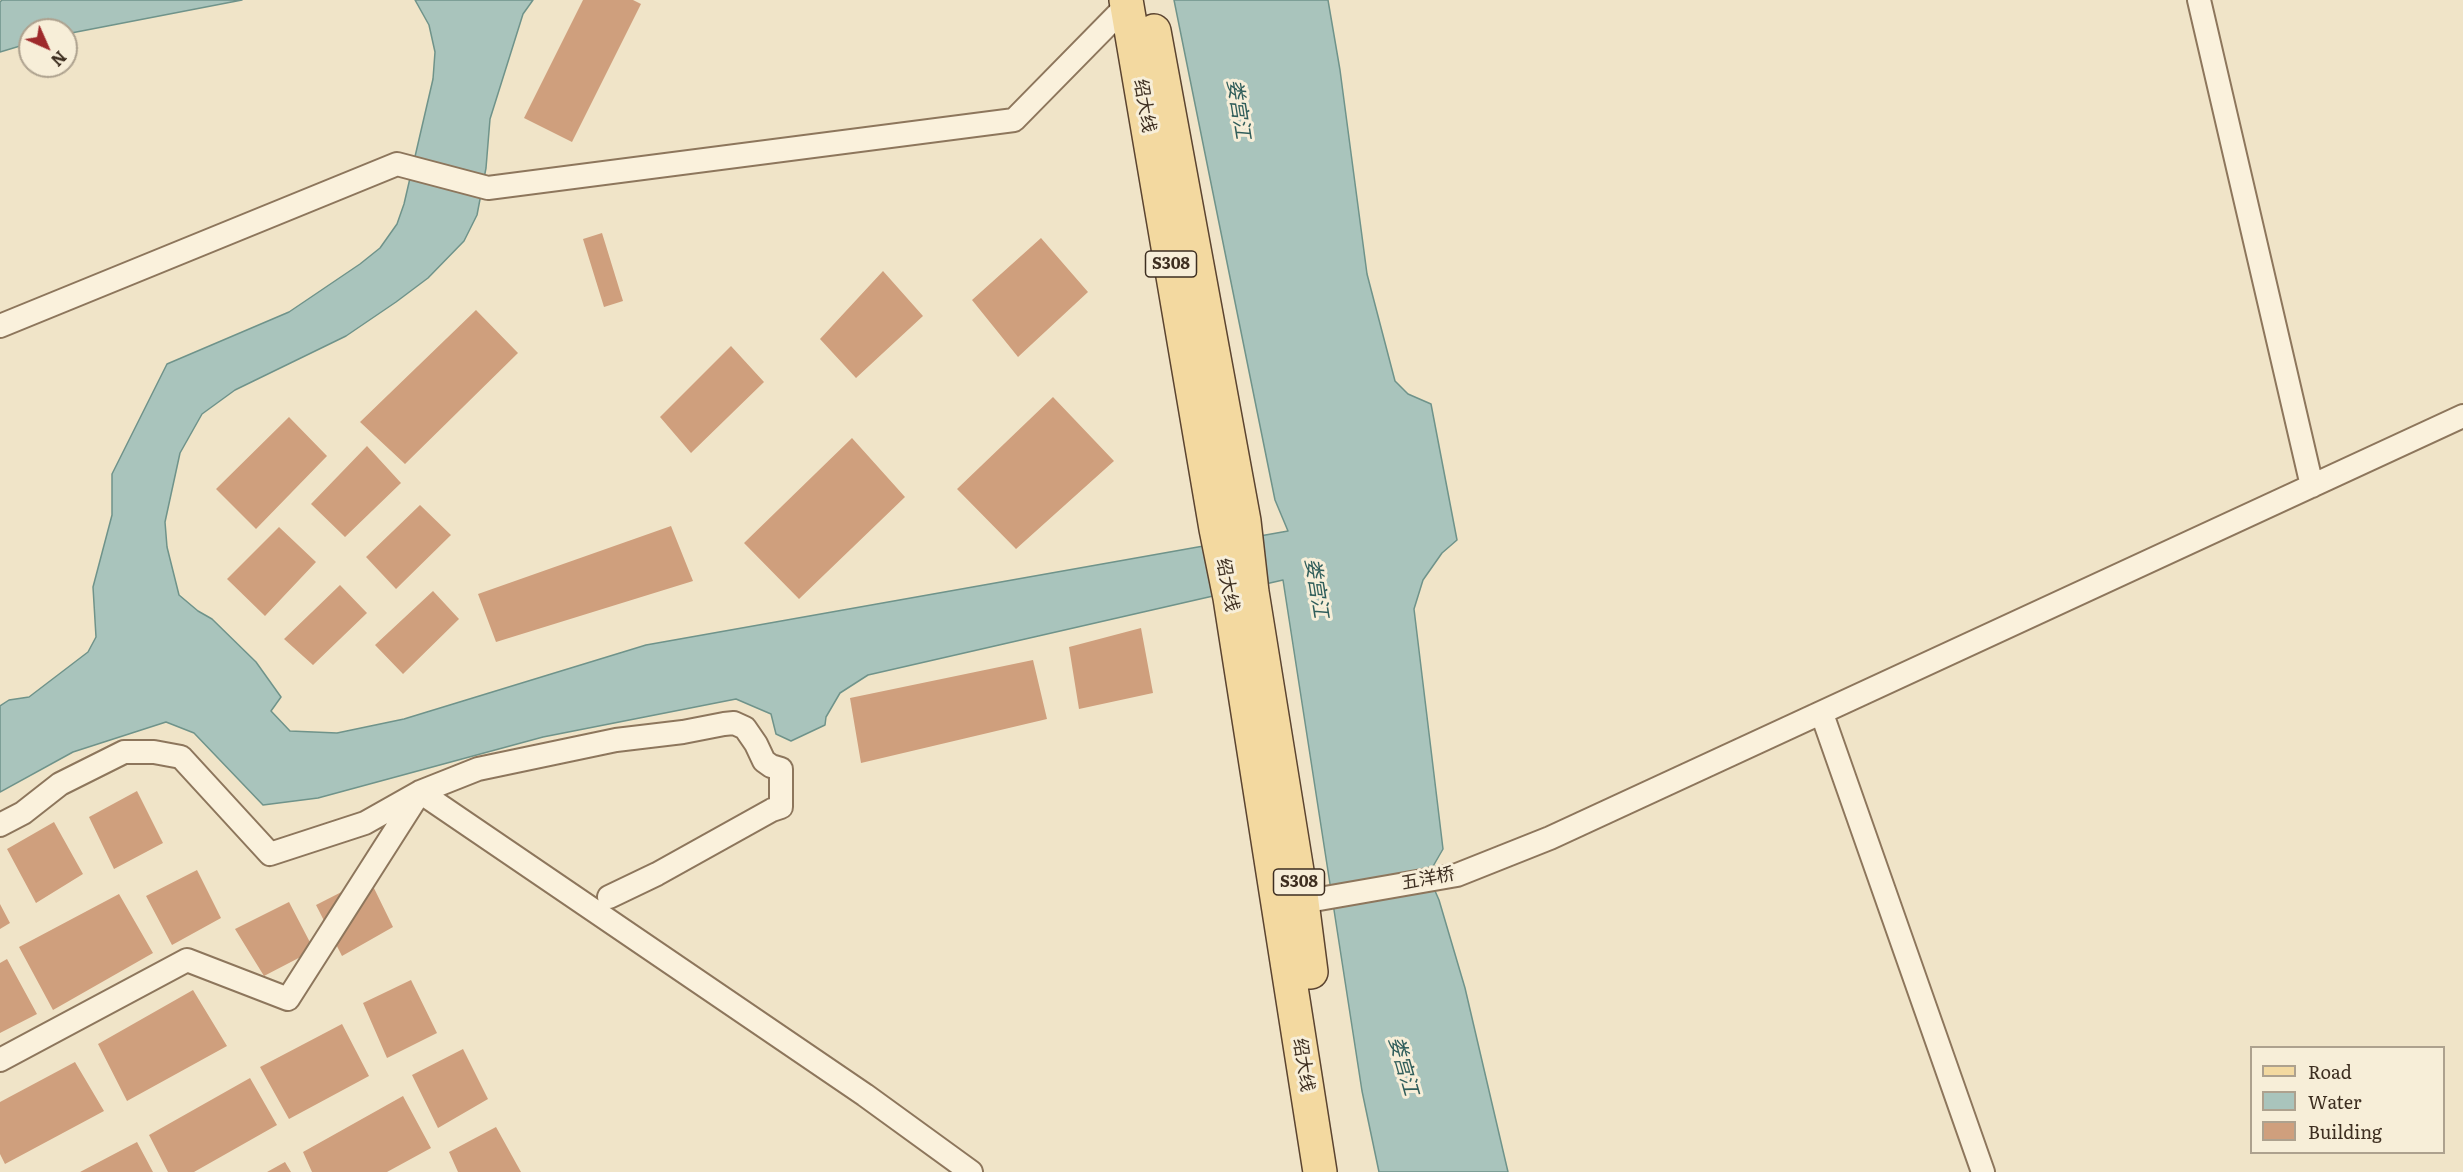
<!DOCTYPE html>
<html>
<head>
<meta charset="utf-8">
<style>
  body { margin:0 }
  #map { position:relative; width:2463px; height:1172px; overflow:hidden; background:#f0e4c8; font-family:Literata,serif }
  canvas { display:block }
  .legend { position:absolute; left:2250px; top:1046px; width:195px; height:108px; box-sizing:border-box; background:#f7eed8; border:2px solid #ada18e; margin:0; padding:8px 10px; list-style:none; font-size:18px; color:#3d2e20 }
  .legend li { display:flex; align-items:center; gap:12px; height:30px }
  .legend b { width:30px; border:2px solid #ada18e }
  .north { position:absolute; left:18px; top:18px; width:60px; height:60px; box-sizing:border-box; background:#f7eed8; border:2px solid #ada18e; border-radius:50%; rotate:135deg; font-size:16px; font-weight:700; line-height:24px; text-align:center; color:#3d2e20 }
  .north::after { content:''; display:block; margin:auto; width:21px; height:27px; background:#9e2a2b; clip-path:polygon(50% 0,100% 100%,50% 72%,0 100%) }
</style>
</head>
<body>
<div id="map">
<canvas width="2463" height="1172"></canvas>
<ul class="legend">
<li><b style="height:8px;background:#f3d9a0"></b>Road</li>
<li><b style="height:16px;background:#a9c4bc"></b>Water</li>
<li><b style="height:16px;background:#cf9f7d"></b>Building</li>
</ul>
<div class="north">N</div>
</div>
<script>
const context = document.querySelector('canvas').getContext('2d');
context.lineJoin = 'round';
function fillPath(path, color) { context.fillStyle = color; context.fill(path, 'evenodd'); }
const shape = rows => new Path2D(rows.map(r => 'M' + r).join(''));
function strokePath(path, color, width, dash) { context.strokeStyle = color; context.lineWidth = width; context.lineCap = dash ? 'butt' : 'round'; context.setLineDash(dash || []); context.stroke(path); }
function write(font, color, halo, rows, align = 'center') {
  context.font = font + ' Literata,"Noto Sans SC",serif'; context.lineWidth = 6; context.setLineDash([]); context.textBaseline = 'middle'; context.strokeStyle = halo; context.fillStyle = color; for (const [text, x, y, turn = 0] of rows) {
    context.save(); context.translate(x, y); context.rotate((+turn || 0) * Math.PI / 180); context.textAlign = isNaN(turn) ? turn : align; if (halo) context.strokeText(text, 0, 0); context.fillText(text, 0, 0); context.restore();
  }
}
const water = shape([
  [2,0,242,0,66,34,66,30,30,30,30,43,0,52,0,2,2,0],
  [415,0,533,0,523,14,490,119,486,168,477,215,464,241,428,278,396,302,346,336,235,390,202,414,180,453,165,522,167,547,179,595,198,611,212,619,256,662,281,697,271,711,290,731,337,733,404,719,646,645,1288,531,1275,500,1174,0,1328,0,1340,70,1367,274,1395,381,1408,394,1431,404,1457,540,1442,553,1423,580,1414,609,1443,849,1428,875,1439,900,1465,988,1508,1172,1379,1172,1362,1091,1283,580,868,675,840,693,826,717,825,725,791,741,776,734,771,714,736,699,543,737,318,798,263,805,194,733,166,722,73,752,0,792,0,706,9,700,29,697,88,652,96,637,93,587,112,515,112,474,167,364,289,312,360,264,380,248,397,224,404,204,433,79,435,52,429,25,415,0]
]);
fillPath(water, '#a9c4bc');
strokePath(water, '#6f938a', 1.5);
fillPath(shape([
  [583,0,633,0,641,4,572,142,524,118],
  [602,233,623,301,604,307,583,239],
  [1041,238,1088,292,1018,357,972,300],
  [883,271,923,316,856,378,820,339],
  [476,310,518,353,405,464,360,422],
  [731,346,764,382,691,453,660,417],
  [1053,397,1114,461,1016,549,957,489],
  [289,417,327,456,256,529,216,489],
  [852,438,905,497,799,599,744,543],
  [367,446,401,483,345,537,311,504],
  [420,505,451,535,396,589,366,557],
  [671,526,693,581,496,642,478,594],
  [279,527,316,562,265,616,227,579],
  [340,585,367,613,313,665,284,639],
  [433,591,459,619,403,674,375,645],
  [1141,628,1153,693,1079,709,1069,647],
  [1033,660,1047,719,861,763,850,698],
  [137,791,163,843,114,869,89,817],
  [54,822,83,874,36,903,7,849],
  [197,870,221,918,172,945,146,896],
  [369,878,393,927,342,956,316,905],
  [119,894,153,953,53,1010,19,947],
  [289,902,314,950,264,976,235,929],
  [0,904,10,923,0,929],
  [7,959,37,1014,0,1033,0,963],
  [411,980,437,1033,387,1058,363,1003],
  [193,990,227,1046,127,1101,98,1044],
  [342,1024,369,1076,289,1119,260,1067],
  [463,1049,488,1099,438,1128,412,1075],
  [75,1062,104,1111,5,1164,0,1154,0,1102],
  [250,1078,277,1125,194,1172,168,1172,149,1135],
  [403,1096,431,1148,387,1172,312,1172,303,1152],
  [496,1127,521,1172,458,1172,449,1152],
  [137,1142,153,1172,80,1172],
  [285,1162,291,1172,267,1172]
]), '#cf9f7d');
const minor = shape([
  [2199,0,2312,486],
  [0,326,397,164,488,188,1014,120,1127,5],
  [1822,714,1983,1172],
  [0,825,23,813,60,784,124,752,154,752,181,757,270,854,365,823,420,792,478,769,616,740,683,732,724,724,734,723,745,728,756,744,764,761,771,766,781,769,781,807,772,810,657,874,609,897],
  [1302,902,1457,875,1550,838,2463,416],
  [0,1060,187,960,288,999,420,792,865,1095,971,1172]
]);
const primary = shape([
  [1126,0,1216,529,1230,598,1320,1172],
  [1154,31,1244,521,1252,592,1302,902,1311,972]
]);
strokePath(minor, '#8d765c', 26);
strokePath(primary, '#5b4430', 36);
strokePath(minor, '#faf1dc', 22);
strokePath(primary, '#f3d9a0', 33);
for (const [x, y, w] of [
  [1171,264,51],
  [1299,882,51]
]) { const box = new Path2D(); box.roundRect(x - w / 2, y - 13, w, 26, 4.5); context.fillStyle = '#f7eed8'; context.fill(box); strokePath(box, '#3d2e20', 1.5); }
write('bold 16px', '#3d2e20', null, [
  ["S308",1171,264],
  ["S308",1299,882]
]);
write('18px', '#3d2e20', '#f7eed8', [
  ["绍大线",1144,106,80],
  ["绍大线",1227,585,79],
  ["五洋桥",1428,879,-11],
  ["绍大线",1303,1065,81]
]);
write('italic 20px', '#2f5d5a', '#f7eed8', [
  ["娄宫江",1238,109,81],
  ["娄宫江",1316,588,81],
  ["娄宫江",1403,1066,74]
]);
</script>
</body>
</html>
